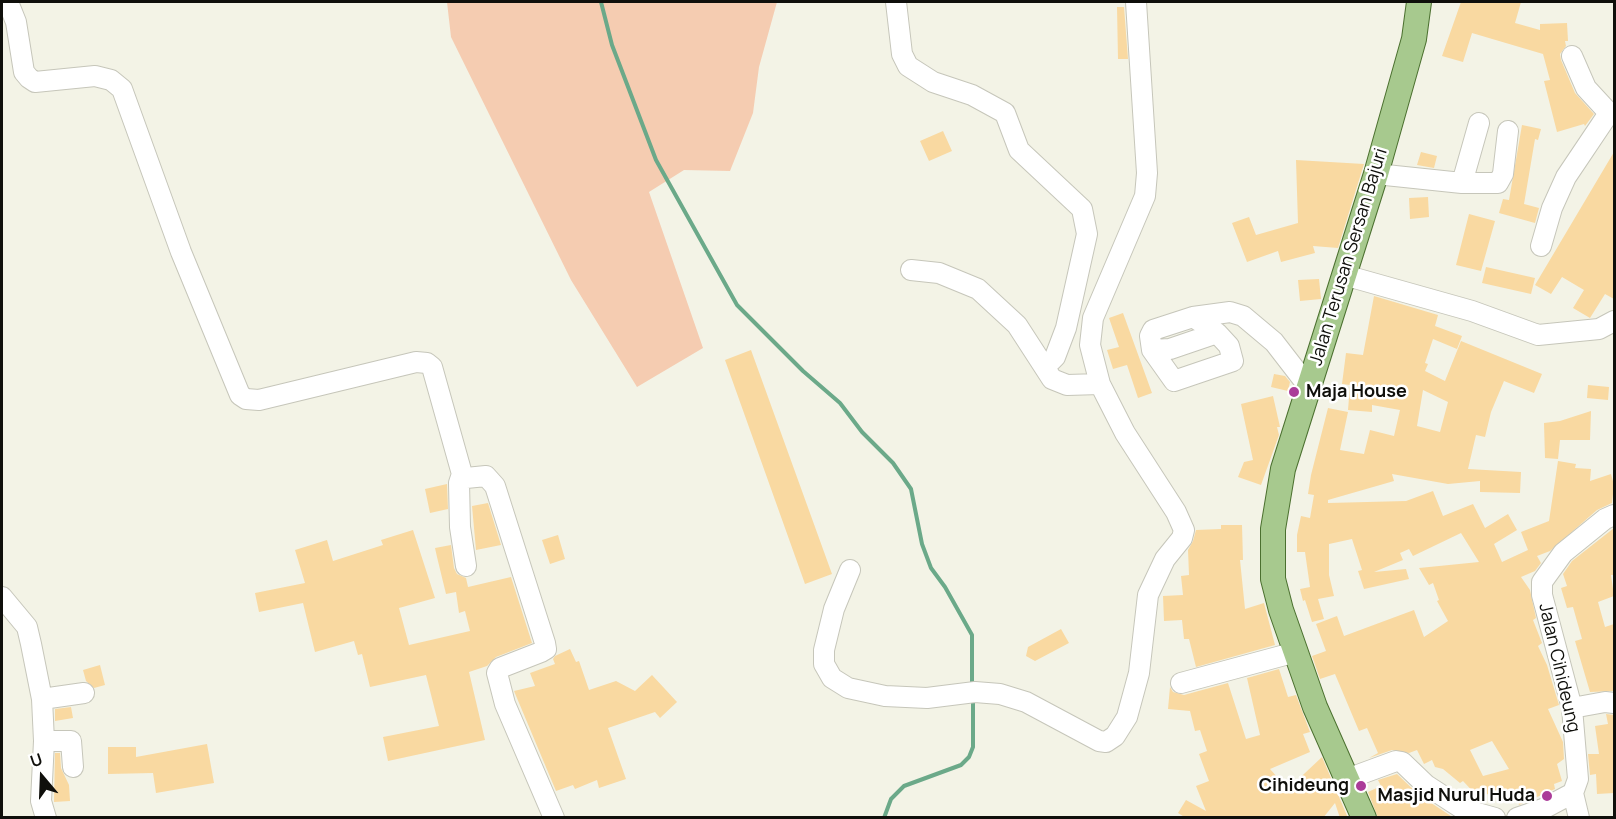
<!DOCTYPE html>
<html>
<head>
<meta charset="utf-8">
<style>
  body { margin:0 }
  #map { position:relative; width:1616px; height:819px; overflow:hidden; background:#f3f3e6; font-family:Manrope,sans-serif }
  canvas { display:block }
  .frame { position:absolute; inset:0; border:3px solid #0f0f0b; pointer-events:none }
  .north { position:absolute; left:12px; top:747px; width:60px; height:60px; -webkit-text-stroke:4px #fff; paint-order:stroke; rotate:341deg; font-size:16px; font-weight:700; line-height:24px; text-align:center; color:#0f0f0b }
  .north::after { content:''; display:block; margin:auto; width:21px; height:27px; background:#0f0f0b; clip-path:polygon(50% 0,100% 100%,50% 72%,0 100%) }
</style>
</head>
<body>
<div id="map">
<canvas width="1616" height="819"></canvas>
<div class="frame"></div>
<div class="north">U</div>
</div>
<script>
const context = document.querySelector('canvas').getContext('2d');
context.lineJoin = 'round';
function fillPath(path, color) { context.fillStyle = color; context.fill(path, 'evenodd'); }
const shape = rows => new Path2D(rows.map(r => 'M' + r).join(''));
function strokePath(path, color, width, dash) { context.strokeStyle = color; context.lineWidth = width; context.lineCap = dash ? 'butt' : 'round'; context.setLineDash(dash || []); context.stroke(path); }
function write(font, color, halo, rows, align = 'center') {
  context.font = font + ' Manrope,sans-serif'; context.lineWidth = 5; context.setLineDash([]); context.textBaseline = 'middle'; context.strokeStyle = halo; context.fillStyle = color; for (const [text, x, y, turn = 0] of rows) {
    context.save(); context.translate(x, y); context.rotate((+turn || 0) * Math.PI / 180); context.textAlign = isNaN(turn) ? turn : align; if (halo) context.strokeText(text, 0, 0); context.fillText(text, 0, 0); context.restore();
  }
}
fillPath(shape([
  [447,2,777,2,759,67,753,113,730,171,684,170,649,192,703,348,637,387,571,280,451,37]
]), '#f5ccb1');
strokePath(shape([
  [601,2,612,45,656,160,737,305,803,371,840,403,862,432,893,463,911,489,922,544,931,568,945,587,972,635,972,686],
  [884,818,891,799,904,786,961,765,969,757,973,747,973,700]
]), '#6ba989', 4);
fillPath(shape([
  [1461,2,1521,2,1515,23,1540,30,1540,24,1567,23,1568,41,1565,41,1566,46,1560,54,1561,60,1575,93,1594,114,1585,126,1584,124,1557,132,1544,81,1550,80,1543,54,1472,33,1463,62,1442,56],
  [1117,7,1124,7,1128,59,1118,59],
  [1522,125,1541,129,1538,140,1535,139,1524,204,1539,208,1535,223,1499,213,1503,199,1509,200],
  [943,131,952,151,929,161,920,141],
  [1421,152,1437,156,1434,168,1417,165],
  [1614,152,1614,299,1605,294,1590,318,1573,308,1584,290,1562,277,1551,294,1535,285],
  [1296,160,1364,164,1338,248,1313,246,1315,253,1281,262,1278,251,1247,262,1232,223,1249,217,1256,235,1298,223],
  [1428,197,1429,217,1410,219,1409,198],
  [1469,214,1495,221,1481,271,1456,265],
  [1486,267,1535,278,1531,294,1482,283],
  [1319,279,1321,299,1300,301,1298,280],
  [1374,296,1438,315,1435,326,1462,336,1457,349,1433,339,1425,363,1428,364,1425,371,1445,381,1461,341,1542,374,1534,393,1504,381,1491,412,1485,437,1476,435,1468,469,1521,472,1520,493,1480,492,1480,481,1448,484,1392,474,1394,481,1328,500,1328,503,1406,501,1433,491,1443,516,1473,504,1485,528,1508,514,1517,530,1494,544,1502,562,1528,550,1521,532,1549,521,1558,461,1576,464,1575,468,1591,469,1590,481,1611,474,1614,485,1612,503,1597,510,1550,551,1537,556,1541,563,1535,571,1521,577,1530,590,1536,618,1533,620,1542,643,1538,646,1547,665,1559,705,1548,709,1563,742,1564,759,1557,764,1562,781,1554,784,1555,789,1519,805,1518,801,1509,801,1505,789,1478,797,1463,781,1460,783,1443,769,1435,767,1432,760,1424,764,1417,750,1409,753,1392,750,1369,758,1378,753,1367,728,1359,731,1335,674,1320,679,1312,656,1326,651,1316,624,1337,616,1344,636,1414,610,1424,637,1448,621,1437,601,1439,600,1433,583,1429,585,1419,568,1479,562,1461,533,1413,556,1409,549,1400,553,1403,560,1374,572,1406,569,1409,579,1364,589,1358,571,1362,570,1352,539,1329,544,1329,575,1334,596,1318,599,1324,619,1312,622,1305,600,1303,601,1300,589,1310,587,1305,552,1297,552,1297,535,1301,516,1310,518,1314,495,1308,494,1311,475,1328,408,1348,412,1340,450,1364,454,1370,430,1394,436,1400,410,1372,405,1372,412,1348,410,1350,385,1342,384,1346,353,1363,355],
  [1423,390,1448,402,1440,432,1417,426],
  [1492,741,1509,769,1483,776,1470,750],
  [1123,313,1152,393,1138,398,1127,365,1113,369,1107,350,1119,347,1109,318],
  [751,350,832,574,805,584,725,360],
  [1274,374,1285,376,1290,382,1288,391,1271,387],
  [1588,385,1609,387,1608,400,1587,398],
  [1273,396,1280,427,1277,427,1279,435,1261,485,1238,477,1244,462,1253,460,1241,404],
  [1591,411,1590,440,1560,440,1558,459,1545,458,1544,423,1560,421],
  [447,484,448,509,430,513,425,489],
  [488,503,501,545,476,550,472,506],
  [1221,525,1242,525,1243,560,1240,560,1245,609,1264,603,1275,645,1196,667,1189,639,1184,639,1182,620,1164,621,1163,596,1183,595,1181,576,1189,575,1188,550,1193,541,1196,530,1221,529],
  [1614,528,1614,575,1611,575,1614,596,1598,602,1605,627,1614,624,1614,691,1590,692,1575,641,1582,639,1573,607,1567,608,1561,588,1567,586,1563,574,1572,561],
  [413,530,435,598,399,608,409,645,470,631,465,611,459,613,456,592,446,594,437,557,435,548,451,545,454,568,457,574,466,578,468,587,511,577,532,643,496,657,487,666,469,672,485,740,388,761,383,737,439,726,426,675,370,687,362,654,358,655,354,641,315,652,303,603,259,612,255,593,305,583,295,550,327,540,333,561,383,545,381,540],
  [558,535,565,559,550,564,542,540],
  [1061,629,1069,643,1035,661,1026,656,1028,647],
  [570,649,576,662,579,661,589,690,616,681,635,691,652,675,677,702,660,718,655,712,608,728,626,779,599,788,597,780,575,789,573,785,556,791,514,691,535,686,530,673,555,664,553,659,555,656],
  [100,665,105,685,94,688,86,681,83,670],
  [1279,669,1288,697,1296,695,1310,732,1303,734,1310,752,1270,769,1288,789,1322,757,1348,818,1340,818,1335,803,1323,818,1186,818,1178,813,1186,800,1206,811,1196,786,1209,781,1199,754,1207,751,1200,730,1195,731,1190,711,1168,709,1170,687,1173,692,1184,695,1228,683,1246,739,1260,735,1247,678],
  [71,707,73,718,55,721,55,709],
  [1606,714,1614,715,1614,793,1597,794,1596,774,1590,775,1588,754,1599,754,1595,726,1608,724],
  [207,744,214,783,156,793,153,773,108,774,108,747,136,747,136,757],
  [55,753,60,753,61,768,69,785,70,801,54,802],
  [1397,774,1419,795,1454,818,1378,818,1368,792,1381,786,1378,780]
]), '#f9d9a1');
const minor = shape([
  [8,2,16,22,24,72,29,78,35,82,95,76,111,80,122,89,181,252,240,395,246,399,259,400,416,362,427,363,432,367,462,474,466,478,486,476,495,486,545,643,546,649,541,652,500,668,497,673,505,704,554,818],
  [896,2,902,54,908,66,933,82,972,95,1005,113,1019,150,1082,209,1087,234,1066,328,1055,357,1045,367],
  [1572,56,1586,88,1609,113,1614,113],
  [1376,174,1462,183,1498,183,1503,174,1508,131],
  [1462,183,1479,123],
  [1541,246,1552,208,1566,177,1609,113],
  [911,270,939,273,978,289,1017,325,1052,379,1067,385,1100,384],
  [1344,275,1472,311,1538,335,1599,329,1614,321],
  [1193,317,1230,312,1243,316,1274,342,1308,386],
  [1152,350,1170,349,1217,333,1193,317,1153,330,1150,336,1152,350,1174,381,1233,361,1229,346,1217,333],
  [462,474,459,483,460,527,466,566],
  [850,570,834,609,824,650,824,664,832,678,848,688,885,696,927,698,975,692,1000,694,1026,702,1099,741,1106,742,1115,736,1127,717,1139,673,1148,595,1165,559,1182,538,1184,530,1176,512,1125,433,1100,384,1090,345,1093,318,1145,196,1147,173,1136,2],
  [2,597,27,627,31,644,42,699,44,741,41,801,46,818],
  [1181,683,1296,652],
  [42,699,84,693],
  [1572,708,1605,702,1614,703],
  [44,741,71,741,73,767],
  [1347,779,1396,761,1402,762,1426,785,1463,809,1495,818],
  [1573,793,1579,818],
  [1517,818,1543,809,1573,793,1578,779,1572,708,1542,595,1542,582,1563,553,1605,519,1614,515]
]);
const major = shape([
  [1364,818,1315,707,1281,610,1273,579,1273,529,1283,469,1376,174,1414,39,1419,2]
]);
strokePath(minor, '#c6c6ba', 22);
strokePath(major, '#4b702f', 26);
strokePath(minor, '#fff', 20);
strokePath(major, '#a7c98e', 24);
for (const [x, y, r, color] of [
  [1294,392,6,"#ab3c99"],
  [1361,786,6,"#ab3c99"],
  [1547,796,6,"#ab3c99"]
]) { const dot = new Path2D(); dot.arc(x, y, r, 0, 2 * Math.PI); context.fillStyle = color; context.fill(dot); strokePath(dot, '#fff', 2); }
write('18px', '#0f0f0b', '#fff', [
  ["Jalan Terusan Sersan Bajuri",1349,257,-73],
  ["Jalan Cihideung",1559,668,77]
]);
write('bold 18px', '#0f0f0b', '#fff', [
  ["Maja House",1306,392,"left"],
  ["Cihideung",1349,786],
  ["Masjid Nurul Huda",1535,796]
], 'right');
</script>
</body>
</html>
